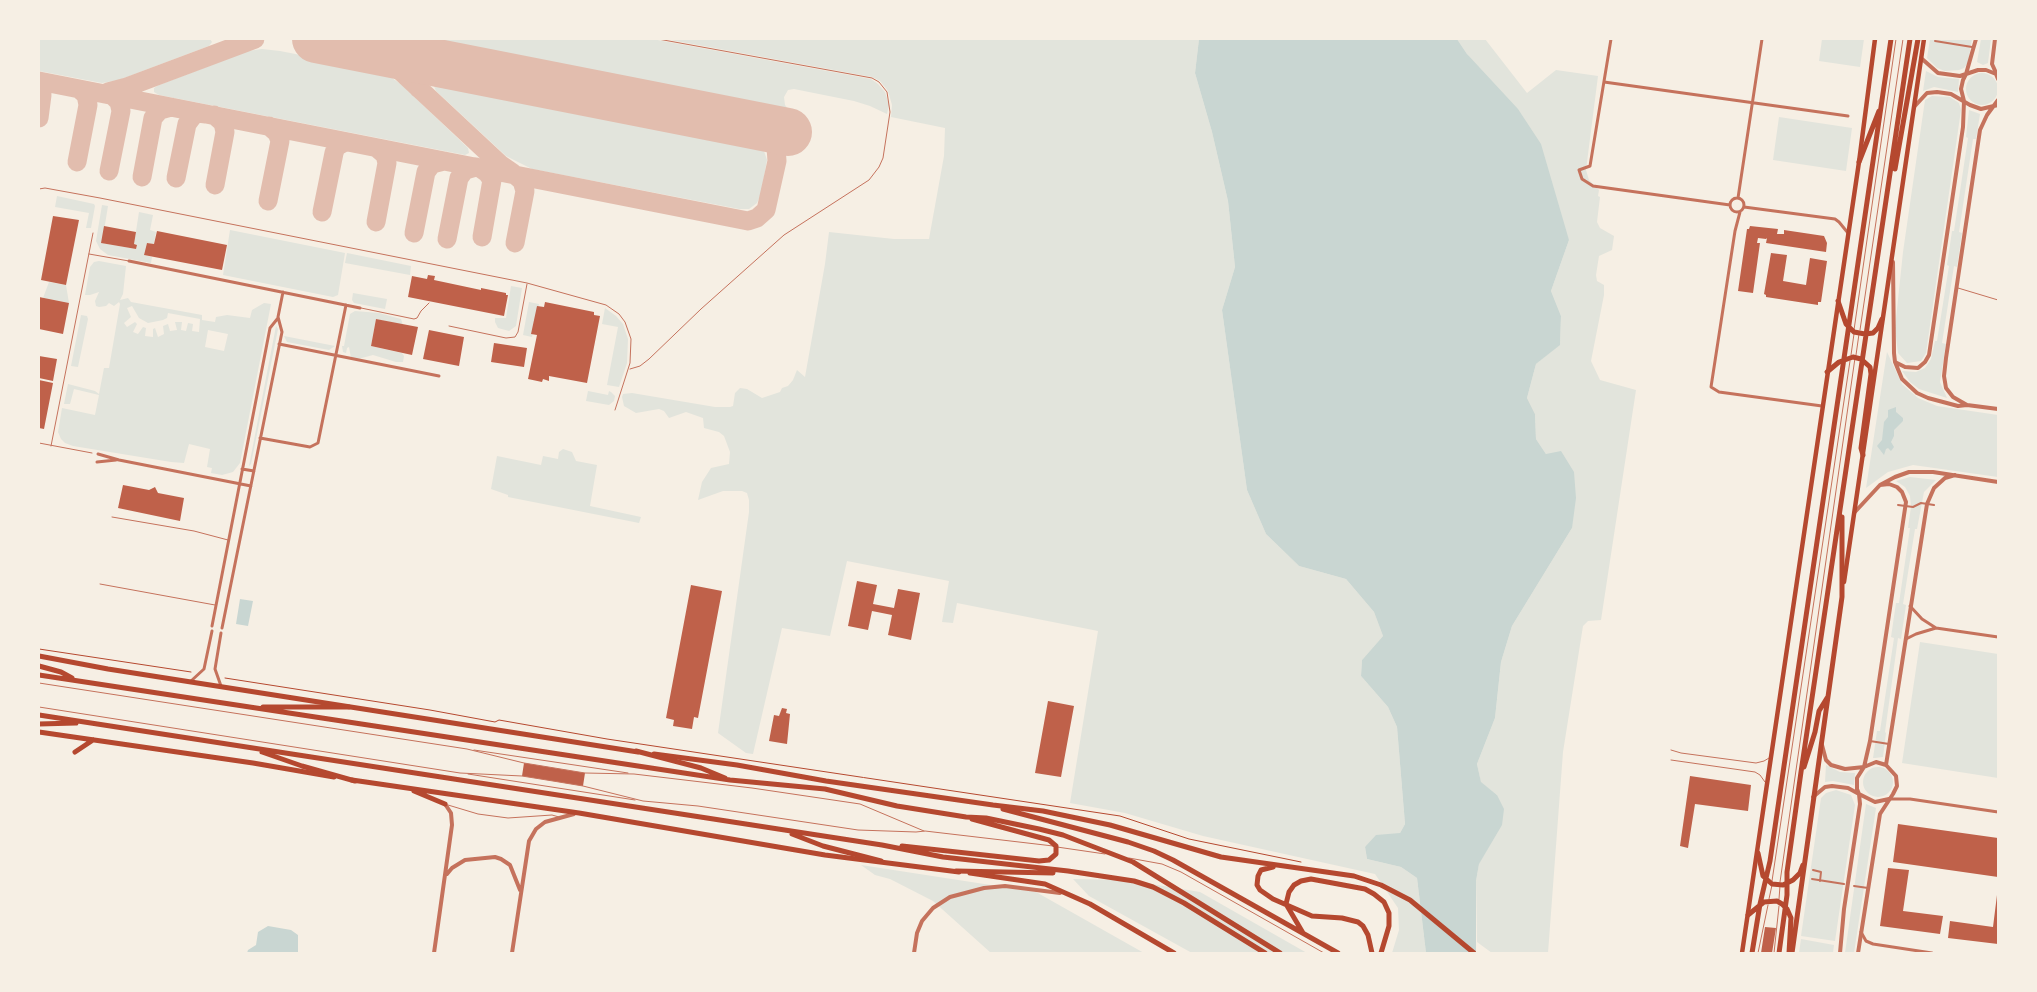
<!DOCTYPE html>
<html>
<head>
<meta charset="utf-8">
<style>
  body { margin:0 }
  #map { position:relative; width:2037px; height:992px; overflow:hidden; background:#f6efe4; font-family:Cabin,sans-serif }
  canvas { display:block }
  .frame { position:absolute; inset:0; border:40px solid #f6efe4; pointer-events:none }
</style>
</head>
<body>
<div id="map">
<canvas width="2037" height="992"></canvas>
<div class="frame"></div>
</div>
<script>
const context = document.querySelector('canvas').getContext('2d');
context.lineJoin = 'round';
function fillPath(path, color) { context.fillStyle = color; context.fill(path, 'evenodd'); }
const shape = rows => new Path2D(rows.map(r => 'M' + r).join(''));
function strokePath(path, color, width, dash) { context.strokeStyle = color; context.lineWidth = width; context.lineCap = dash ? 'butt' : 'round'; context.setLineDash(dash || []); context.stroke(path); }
fillPath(shape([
  [39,39,210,39,212,42,209,46,119,80,102,83,39,71],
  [415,39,652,39,871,79,878,84,885,92,889,105,887,114,870,106,854,101,794,89,788,90,784,97,785,105,791,113],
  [665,39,1199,39,1195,73,1212,132,1228,201,1235,267,1222,310,1247,490,1266,534,1299,566,1346,579,1374,612,1383,636,1362,660,1361,676,1388,707,1397,727,1405,824,1400,833,1365,847,1367,859,1401,867,1417,878,1426,953,1392,953,1399,930,1398,908,1375,874,1203,836,1125,813,1070,803,1098,631,957,603,953,623,942,622,949,581,847,561,830,636,782,628,753,754,746,753,718,733,749,512,749,500,747,493,742,491,723,491,698,500,702,482,711,468,729,464,730,452,724,436,719,432,704,428,703,418,686,412,669,418,664,411,659,409,636,413,624,406,622,397,623,394,632,393,715,407,730,407,733,406,735,393,740,388,747,389,762,398,780,392,782,388,788,386,793,380,797,370,805,377,825,264,829,232,894,239,929,239,944,156,945,128,891,117,892,105,888,91,880,81,872,77],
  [1457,39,1485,39,1527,93,1556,70,1598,76,1586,170,1589,180,1599,190,1598,196,1600,197,1597,222,1600,228,1614,236,1612,250,1599,256,1596,275,1597,281,1604,285,1604,295,1591,361,1600,380,1636,390,1601,620,1588,621,1583,626,1563,752,1548,953,1492,953,1477,942,1476,881,1479,863,1490,844,1497,795,1481,783,1477,764,1495,718,1501,662,1512,626,1572,528,1546,454,1536,439,1535,414,1527,398,1536,364,1560,344,1561,316,1551,291,1569,240,1467,54],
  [1822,39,1864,39,1860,67,1819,61],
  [1930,39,1972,39,1968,63,1964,68,1959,70,1945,71,1937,68,1927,58],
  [1981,39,1991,39,1988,63,1983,65,1977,62],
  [262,49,280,51,372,69,388,75,402,85,468,148,469,153,465,155,159,95,154,92,154,88,159,85,248,51],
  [1926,71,1938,77,1959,79,1958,92,1934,87,1923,91],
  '1966 89a16 16 0 1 1 32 0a16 16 0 1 1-32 0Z',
  [437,83,756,145,764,151,767,160,761,194,757,203,749,209,739,209,532,169,506,156,436,91,434,86],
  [1932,96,1950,97,1959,103,1961,110,1926,353,1921,361,1907,363,1898,353,1895,328,1903,252,1925,100],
  [1969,110,1980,114,1976,139,1973,139,1959,232,1962,233,1957,267,1954,266,1942,343,1946,344,1940,382,1947,398,1919,389,1910,382,1902,371,1916,372,1925,368,1931,359,1935,341,1937,341,1949,266,1947,265,1952,231,1954,231,1968,138,1966,137],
  [1779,117,1852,128,1846,171,1773,160],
  [57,196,94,204,95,206,91,228,86,228,89,213,55,207],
  [102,205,108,206,102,243,136,249,137,245,134,244,139,212,153,215,150,230,156,232,154,244,147,243,144,255,152,257,151,263,108,255,100,249,96,241],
  [230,230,345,253,338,295,333,297,223,275],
  [347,253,411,266,410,275,345,263],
  [99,261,126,266,123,294,120,300,128,298,131,302,202,315,202,320,215,322,216,317,227,315,250,318,252,310,264,303,271,304,240,463,233,472,222,475,211,473,212,468,207,467,210,449,189,444,184,463,171,462,73,446,65,443,61,439,58,432,62,408,95,415,99,395,74,389,70,404,64,404,68,384,95,391,99,394,104,368,109,368,120,304,119,302,114,306,109,303,106,306,99,307,96,306,95,301,99,292,90,295,85,295,90,267,94,262],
  [132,306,139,318,148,323,163,320,167,318,168,313,200,319,199,332,192,331,193,324,188,323,186,331,181,330,182,322,175,322,177,330,170,331,168,324,163,326,164,334,158,337,155,328,153,329,153,337,145,336,146,328,143,327,138,334,133,332,137,324,135,322,127,327,124,323,131,317,127,308],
  [208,330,228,334,224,351,205,347],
  [49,282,66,285,69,303,43,298],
  [511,286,522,288,516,326,509,331,498,328,495,322,495,318,506,318],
  [353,293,387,299,385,309,354,303,352,300],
  [529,302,539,304,532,337,523,335],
  [605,308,616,316,623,324,628,339,627,363,619,387,607,385,618,327,602,324],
  [355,311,379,313,401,319,403,325,376,319,371,346,402,353,404,356,403,362,396,362,373,355,358,359,351,358,349,347,347,348,346,353,343,352,342,346,344,346,350,314],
  [81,315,87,316,88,319,78,367,71,366],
  [276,326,278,329,251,464,249,466],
  [284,336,335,346,329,350,287,342],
  [1887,352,1902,384,1918,398,1937,406,1998,415,1998,477,1913,465,1888,472,1866,488],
  [588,391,608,395,609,391,611,392,615,396,614,401,609,405,586,401],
  [563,449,572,452,576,461,597,465,590,506,641,517,639,523,508,497,508,495,491,489,497,456,541,465,543,456,558,459,559,452],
  [1910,477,1936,480,1924,492,1917,529,1915,529,1903,604,1906,605,1901,639,1898,638,1885,732,1886,733,1883,757,1875,758,1873,758,1877,731,1880,731,1894,638,1891,637,1896,603,1899,603,1910,528,1908,528,1911,507,1910,496,1905,487,1896,481],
  [1920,642,1998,654,1998,778,1902,763],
  [1826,765,1840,772,1855,773,1854,785,1833,781,1825,782],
  '1863 782a15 15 0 1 1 30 0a15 15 0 1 1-30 0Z',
  [1836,790,1851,795,1855,805,1835,941,1801,936,1821,798,1826,793],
  [1866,804,1876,808,1854,953,1845,953],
  [861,865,1036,892,1144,953,991,953,933,901,890,879,875,875],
  [1073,879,1127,880,1200,892,1307,953,1192,953,1089,896],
  [1801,939,1834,945,1833,953,1799,953]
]), '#e2e4dc');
fillPath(shape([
  [1199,39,1457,39,1467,54,1518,109,1541,144,1569,240,1551,291,1561,316,1560,345,1536,364,1527,398,1535,414,1536,439,1546,454,1561,451,1574,472,1576,498,1572,528,1512,626,1501,662,1495,718,1477,764,1481,782,1497,795,1504,809,1502,825,1479,864,1476,881,1476,953,1426,953,1417,878,1401,867,1367,859,1365,847,1376,835,1400,833,1405,824,1397,727,1388,707,1361,676,1362,660,1383,636,1374,612,1346,579,1299,566,1266,534,1247,490,1222,310,1235,267,1228,201,1212,132,1195,73],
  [1896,407,1896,412,1903,418,1903,421,1894,430,1894,436,1891,442,1894,447,1891,451,1888,448,1886,449,1884,455,1877,446,1882,440,1884,422,1888,417,1888,410],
  [240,599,253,601,248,626,236,624],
  [268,926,291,930,298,935,298,953,247,953,248,950,256,945,258,932]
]), '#c9d6d2');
strokePath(shape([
  [365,49,374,51,396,67,500,164,513,173],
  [39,81,748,221,757,218,766,210,777,161,776,147,762,127],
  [39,87,42,95,39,118],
  [419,89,416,79,420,69,429,63,443,64],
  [108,92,127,87,255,39],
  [214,115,223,123,225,132,215,185],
  [77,162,88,105,86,95,79,89],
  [480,168,487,173,492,180,482,237],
  [109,171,121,111,119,102,112,95],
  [142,177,153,118,160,110,171,107],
  [176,178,187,124,193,116,198,113,206,114],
  [268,201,280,141,277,133,269,126],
  [322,212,334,153,336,147,345,142],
  [376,222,387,163,385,155,378,149],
  [414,233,426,172,432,164,444,161],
  [447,239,459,178,465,170,476,167],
  [515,243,525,191,522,181,515,175]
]), '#e2bdae', 19);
strokePath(shape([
  [316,39,788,132]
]), '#e2bdae', 48);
fillPath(shape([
  [53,216,79,220,66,285,41,280],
  [104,226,136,232,134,244,137,245,136,249,101,243],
  [1750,226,1778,229,1777,234,1784,234,1784,230,1824,236,1827,243,1826,252,1766,243,1767,238,1766,239,1758,238,1757,243,1760,243,1753,293,1738,291,1747,229,1749,229],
  [157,231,227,245,222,270,144,255,147,243,154,244],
  [1771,253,1787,255,1783,281,1806,285,1810,258,1827,261,1821,302,1818,302,1818,305,1766,297,1766,295,1764,294],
  [428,275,435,276,434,280,481,290,481,288,506,293,506,295,508,295,504,316,408,297,412,276,427,279],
  [39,297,69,303,63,334,39,329],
  [545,302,594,312,594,315,600,316,587,383,549,376,549,381,543,379,542,382,528,379,537,335,531,334,537,306,544,307],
  [376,319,418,327,412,355,371,346],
  [429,330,464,337,459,366,423,359],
  [494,343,527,348,524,367,491,362],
  [39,356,57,359,53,381,39,378],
  [39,380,53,383,44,429,39,428],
  [123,485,149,490,155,487,158,493,184,498,180,521,118,508],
  [857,581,877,585,873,604,894,608,898,589,920,593,911,640,888,635,892,615,872,611,868,630,848,626],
  [691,585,722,591,698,718,694,717,692,729,673,726,674,720,666,718],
  [1048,701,1074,706,1061,777,1035,773],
  [782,708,787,709,786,713,790,714,787,744,769,741,774,715,779,716],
  [524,763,585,773,583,786,522,776],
  [1690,776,1751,785,1748,811,1695,804,1688,848,1680,846],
  [1898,824,1998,838,1998,877,1893,862],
  [1888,868,1909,870,1903,911,1943,916,1940,934,1880,926],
  [1997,895,1998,944,1948,938,1950,921,1993,927],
  [1765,927,1776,928,1772,953,1761,953]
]), '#bf614a');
strokePath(shape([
  [39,649,191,672],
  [225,678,430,710,495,722,499,720,607,739,1120,816,1189,839,1301,862]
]), '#b5482f', 1);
strokePath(shape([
  [39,189,45,188,100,198,527,283,606,305,619,314,625,322,631,339,630,363,615,410],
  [89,254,129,261],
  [1958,288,1998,300],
  [361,308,414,319,417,318,421,311,429,303],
  [449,326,506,338,515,337,518,332,527,284],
  [1854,330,1896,39],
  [1860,330,1903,39],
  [1851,355,1854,334],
  [1856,355,1859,334],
  [630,369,640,366,649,359,701,309,784,235,869,180,879,167,883,158,890,112,887,92,879,82,872,78,658,39],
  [39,443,92,453],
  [51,446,93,233],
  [112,517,194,531,228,540],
  [100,584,215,605],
  [39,683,467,749,524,763,585,773,634,774,752,788,860,804,924,831],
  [39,707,460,773,522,776,553,781,583,786,643,801,698,806,858,830,916,832,925,831,1053,846],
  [474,750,628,773],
  [1671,750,1681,753,1756,763,1764,761,1769,758],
  [1671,760,1755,772,1760,775,1765,782],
  [468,774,635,800],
  [448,805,478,814,508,818,552,815,559,817],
  [1057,847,1105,854],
  [1129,858,1162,864,1181,872,1324,953],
  [1772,881,1850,361],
  [1780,882,1855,358],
  [1769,899,1772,885],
  [1779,899,1780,886],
  [1758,953,1768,905],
  [1774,953,1779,906]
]), '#c5725c', 1);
strokePath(shape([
  [1935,41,1972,47],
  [1898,505,1913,507,1921,503,1934,505],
  [1870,741,1889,744],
  [1813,870,1821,872,1820,881],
  [1812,879,1844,884],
  [1854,886,1868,888]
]), '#c5725c', 2);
strokePath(shape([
  [1611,39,1590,166,1579,170,1582,179,1593,186,1730,205],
  [1604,82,1848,116],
  '1730 205a7 7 0 1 1 14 0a7 7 0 1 1-14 0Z',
  [1738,198,1762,39],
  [1744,207,1835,219,1839,222,1848,233],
  [1740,212,1735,231,1711,387,1719,392,1822,406],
  [129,261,360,308],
  [279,344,439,376],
  [260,438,310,447,318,443,346,305],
  [98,454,119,460,251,486],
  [97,462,116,460],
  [242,469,254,471],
  [1910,606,1922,619,1936,628],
  [212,626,270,328,278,318],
  [222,628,282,332,278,317,283,292],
  [1906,639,1916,634,1936,628,1998,637],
  [191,681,204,669,212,631],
  [221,686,215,669,221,633],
  [1890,799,1910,799,1998,812],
  [1861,932,1866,941,1873,944,1932,953]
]), '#c5725c', 3);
strokePath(shape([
  [1995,39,1992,64,1997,75],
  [1921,58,1938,73,1960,76,1966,74,1976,39],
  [1914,107,1927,93,1937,92,1951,94,1970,105,1981,109,1998,105],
  [1893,262,1894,353,1895,362,1902,379,1917,393,1928,398,1958,406,1967,405,1998,409],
  [1895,362,1905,367,1918,368,1925,362,1929,355,1963,127,1964,101,1961,89,1963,80,1966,74,1978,70,1986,70,1996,74,1998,79],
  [1967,405,1953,397,1946,388,1944,376,1946,358,1980,130,1987,115,1998,100],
  [1854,513,1880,485,1895,477,1909,472,1933,472,1998,482],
  [1822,745,1826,760,1831,765,1845,769,1864,767,1870,741,1906,502,1902,492,1897,487,1889,484,1880,485],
  [1886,765,1927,504,1934,488,1945,478,1955,475],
  [1813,797,1825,787,1832,786,1848,788,1859,794,1860,804,1844,909,1840,953],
  [447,874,452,868,465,860,495,857,501,859,510,865,520,890],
  [434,953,452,825,451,813,445,804],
  [512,953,529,841,536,829,545,822,574,814],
  [914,953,917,933,922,921,933,908,950,897,984,888,1005,886,1060,893],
  [1858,953,1880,814,1893,794,1897,786,1896,776,1886,765,1876,762,1864,767,1857,778,1857,789,1859,794,1875,802,1889,799]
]), '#c5725c', 4);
strokePath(shape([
  [1844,582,1924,39],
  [1742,953,1859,162,1875,39]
]), '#b5482f', 4.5);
strokePath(shape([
  [1859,162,1879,111],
  [1895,169,1918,39],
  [1838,301,1846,324,1854,332,1865,334,1873,333,1878,328,1882,319],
  [1827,372,1839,362,1853,357,1861,359,1870,367,1871,374,1861,448,1863,455],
  [39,656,108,669,638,752],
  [39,732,253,763,334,777],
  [75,752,93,740],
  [654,754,737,765,826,781,993,805,1043,811,1110,825,1221,857,1354,876,1381,885,1410,900,1474,953],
  [1804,767,1815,732,1819,711,1827,698],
  [352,780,579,813,825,855,959,872],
  [414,791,445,804],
  [1003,809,1128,842,1154,851,1173,860,1338,953],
  [1758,853,1763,876,1772,884,1783,885,1793,880,1800,873,1803,865],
  [1273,867,1261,870,1258,876,1257,885,1260,890,1273,899,1312,916,1342,918,1358,922,1363,926,1368,935,1372,953],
  [970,873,1045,884,1090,904,1174,953],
  [1748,915,1764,902,1777,901,1782,904,1787,909,1791,918,1789,953],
  [1303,933,1286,904,1289,892,1294,885,1301,881,1311,879,1365,889,1374,894,1384,902,1389,913,1389,926,1381,953],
  [1752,953,1760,904,1770,861,1891,39],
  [1779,953,1787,895,1787,872,1801,772,1910,39],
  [1792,953,1842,597,1842,517]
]), '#b5482f', 5);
strokePath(shape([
  [39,666,61,672,72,678],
  [39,675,730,780,825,789,897,806,966,817,986,818,1039,829,1063,835,1133,862,1280,953],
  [263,707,349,707],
  [39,715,882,845,943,857,1068,871,1134,881,1153,887,1184,903,1265,953],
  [39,724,76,723],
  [636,751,701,768,725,778],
  [262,752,302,766,355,781],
  [792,834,823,846,881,861],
  [902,846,1039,861,1049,860,1056,854,1056,846,1049,840,972,819],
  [956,871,1053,873]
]), '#b5482f', 5);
</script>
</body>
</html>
